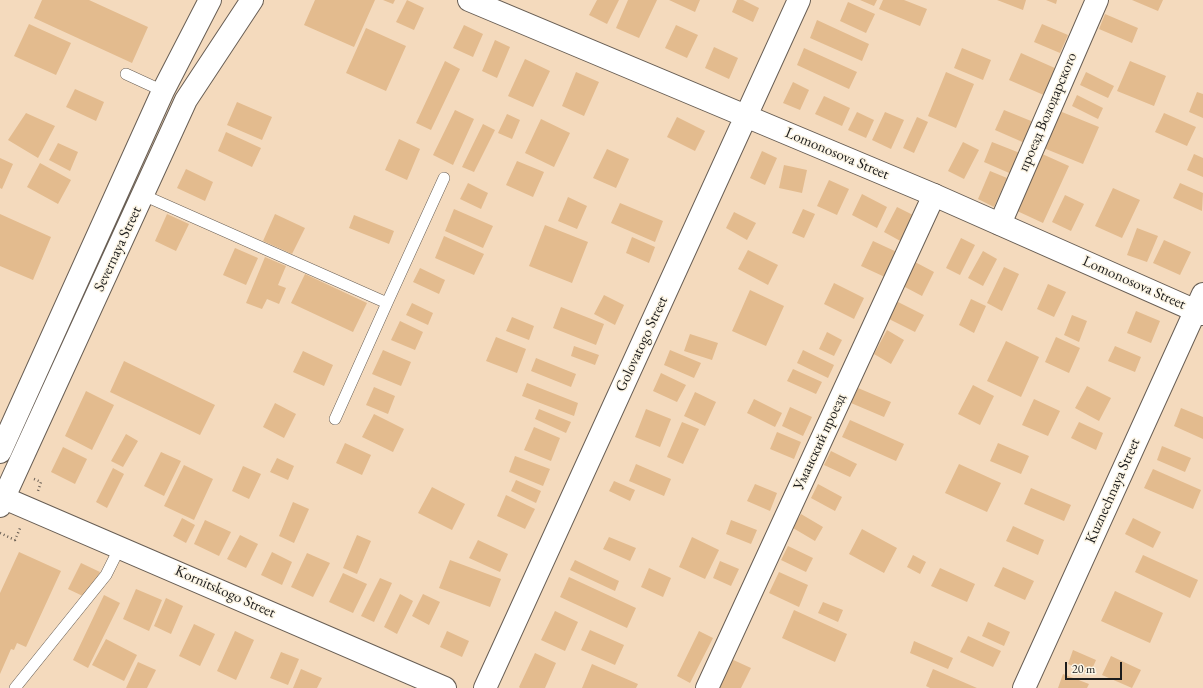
<!DOCTYPE html>
<html>
<head>
<meta charset="utf-8">
<style>
  body { margin:0 }
  #map { position:relative; width:1203px; height:688px; overflow:hidden; background:#f4dabd; font-family:"EB Garamond",serif }
  canvas { display:block }
  .scale { position:absolute; left:1065px; top:662px; width:57px; height:18px; box-sizing:border-box; border:2px solid #1c1c1c; border-top:0; padding-left:5px; font-size:12px; line-height:14px; white-space:nowrap; color:#1c1c1c; -webkit-text-stroke:3px #fcf5e5; paint-order:stroke }
</style>
</head>
<body>
<div id="map">
<canvas width="1203" height="688"></canvas>
<div class="scale">20 m</div>
</div>
<script>
const context = document.querySelector('canvas').getContext('2d');
context.lineJoin = 'round';
function fillPath(path, color) { context.fillStyle = color; context.fill(path, 'evenodd'); }
const shape = rows => new Path2D(rows.map(r => 'M' + r).join(''));
function strokePath(path, color, width, dash) { context.strokeStyle = color; context.lineWidth = width; context.lineCap = dash ? 'butt' : 'round'; context.setLineDash(dash || []); context.stroke(path); }
function write(font, color, halo, rows, align = 'center') {
  context.font = font + ' "EB Garamond",serif'; context.lineWidth = 3; context.setLineDash([]); context.textBaseline = 'middle'; context.strokeStyle = halo; context.fillStyle = color; for (const [text, x, y, turn = 0] of rows) {
    context.save(); context.translate(x, y); context.rotate((+turn || 0) * Math.PI / 180); context.textAlign = isNaN(turn) ? turn : align; if (halo) context.strokeText(text, 0, 0); context.fillText(text, 0, 0); context.restore();
  }
}
fillPath(shape([
  [42,0,89,0,148,27,132,63,34,18],
  [315,0,375,0,354,47,304,25],
  [383,0,395,0,393,4],
  [407,0,424,8,414,30,396,22],
  [597,0,619,0,607,24,589,15],
  [628,0,657,0,639,38,616,28],
  [669,0,700,0,695,12],
  [737,0,743,0,759,8,753,22,732,12],
  [860,0,877,0,874,6],
  [883,0,904,0,927,9,920,26,879,9],
  [997,0,1026,0,1023,10],
  [1046,0,1057,0,1056,4],
  [1132,0,1163,0,1158,11],
  [848,2,875,14,866,33,840,21],
  [1105,14,1138,28,1132,43,1099,29],
  [817,20,869,44,862,61,810,38],
  [29,24,71,43,56,75,14,56],
  [1042,24,1068,35,1060,53,1034,42],
  [464,25,483,34,473,57,453,48],
  [676,25,698,35,687,58,665,48],
  [366,28,406,46,386,91,346,73],
  [495,40,510,47,497,78,482,71],
  [714,47,738,58,729,79,705,68],
  [804,48,857,72,849,89,797,65],
  [962,48,991,60,983,80,954,68],
  [1021,53,1057,69,1046,96,1009,80],
  [525,59,550,71,533,107,508,96],
  [445,61,460,69,431,130,416,123],
  [1130,61,1166,76,1154,106,1117,91],
  [576,72,599,82,584,116,562,106],
  [946,72,974,84,956,128,928,116],
  [1086,72,1114,86,1108,98,1080,85],
  [793,82,809,90,800,110,783,103],
  [75,89,104,102,96,121,66,107],
  [1197,92,1203,94,1203,118,1189,112],
  [1077,95,1103,108,1098,119,1072,106],
  [824,96,850,108,842,126,815,114],
  [237,102,272,117,262,140,227,125],
  [455,110,474,119,453,165,433,155],
  [1004,110,1036,123,1027,144,995,130],
  [1057,110,1099,127,1083,164,1041,147],
  [857,112,874,120,866,138,848,130],
  [885,112,904,120,891,149,872,140],
  [26,113,55,126,38,158,8,140],
  [1164,113,1196,127,1187,146,1155,132],
  [507,114,520,120,512,139,498,133],
  [677,117,705,131,695,151,667,137],
  [917,117,928,122,914,153,903,148],
  [541,119,570,133,554,167,525,153],
  [483,124,495,130,474,172,462,167],
  [226,132,261,148,252,167,218,151],
  [399,139,420,149,407,180,385,170],
  [963,142,979,150,964,179,948,171],
  [992,142,1025,155,1016,176,984,162],
  [58,143,78,152,70,171,49,160],
  [607,149,629,159,616,188,593,178],
  [762,151,777,158,765,185,750,178],
  [1040,153,1069,166,1043,223,1015,210],
  [1194,154,1203,158,1203,177,1187,170],
  [0,158,13,164,2,189,0,188],
  [517,161,544,172,533,197,506,185],
  [40,163,71,180,58,204,27,187],
  [784,165,807,170,802,193,779,188],
  [186,169,213,182,205,201,177,188],
  [990,171,1007,178,994,207,978,199],
  [829,180,849,189,837,215,817,206],
  [468,183,488,193,481,209,460,199],
  [1180,183,1203,193,1202,211,1173,198],
  [1113,188,1140,200,1122,238,1095,226],
  [862,194,887,207,877,228,852,215],
  [1065,195,1084,204,1071,231,1052,222],
  [568,197,587,206,577,229,558,221],
  [620,203,663,221,655,242,611,223],
  [897,207,917,217,904,243,884,232],
  [454,209,493,226,483,248,445,231],
  [803,209,815,214,804,238,792,233],
  [734,212,756,223,747,240,726,228],
  [0,214,51,237,33,280,0,266],
  [167,214,189,224,176,251,155,241],
  [275,214,305,228,292,254,263,241],
  [354,215,394,231,389,244,349,228],
  [545,225,588,242,572,283,529,266],
  [1137,228,1158,236,1147,262,1127,255],
  [444,236,484,254,474,275,435,258],
  [632,237,655,247,649,263,626,253],
  [961,238,975,245,960,275,946,268],
  [1164,240,1191,252,1180,275,1153,263],
  [873,241,899,253,887,278,861,266],
  [235,248,258,258,246,285,223,275],
  [748,250,778,265,768,285,738,269],
  [983,251,997,259,983,286,968,278],
  [265,257,286,266,278,285,286,288,279,304,267,299,262,309,246,303],
  [915,262,934,272,922,296,903,286],
  [1004,267,1019,274,1002,311,987,303],
  [420,268,445,280,439,294,413,282],
  [305,274,367,303,353,332,291,303],
  [834,283,864,298,854,319,824,304],
  [1048,284,1066,292,1054,317,1037,309],
  [750,290,784,306,766,346,732,331],
  [604,295,624,305,615,325,594,314],
  [971,299,986,306,974,333,959,325],
  [894,300,924,315,915,332,885,317],
  [412,303,433,313,428,325,406,315],
  [561,307,604,324,596,345,553,328],
  [1136,311,1160,321,1151,343,1127,333],
  [1072,315,1087,321,1079,342,1064,335],
  [512,317,534,326,529,340,506,331],
  [400,321,423,332,415,350,391,340],
  [887,330,904,340,891,364,874,354],
  [827,332,842,340,834,356,819,349],
  [690,334,718,343,712,360,684,351],
  [496,337,526,349,517,373,486,361],
  [1056,337,1080,348,1069,373,1045,362],
  [1006,341,1039,357,1021,397,987,381],
  [574,346,599,355,595,365,571,356],
  [1115,346,1141,357,1135,372,1108,361],
  [383,350,411,362,401,386,372,374],
  [670,350,701,363,694,378,664,365],
  [803,350,834,365,828,378,797,363],
  [303,351,333,365,324,386,293,372],
  [536,358,576,374,571,387,531,371],
  [124,361,215,405,200,435,110,392],
  [793,369,822,382,816,394,787,381],
  [661,373,686,385,677,402,653,391],
  [527,383,578,403,574,416,522,396],
  [973,385,994,396,980,425,958,414],
  [1087,386,1111,398,1099,421,1075,408],
  [374,387,395,396,388,414,366,405],
  [858,388,891,402,884,417,851,403],
  [86,391,114,405,92,450,65,436],
  [695,392,716,402,705,426,684,416],
  [754,399,782,413,775,427,747,413],
  [1034,399,1060,411,1048,436,1022,425],
  [275,403,296,414,284,438,263,427],
  [790,407,812,417,803,436,782,426],
  [1181,408,1203,417,1203,439,1174,426],
  [539,409,571,422,566,433,535,419],
  [646,409,671,419,660,447,635,437],
  [374,414,404,429,393,452,362,437],
  [850,420,904,444,896,461,842,437],
  [682,422,699,429,683,464,667,457],
  [1079,422,1103,433,1096,450,1071,438],
  [534,427,560,438,551,461,524,450],
  [777,432,801,442,794,459,770,449],
  [126,434,138,441,123,467,111,461],
  [345,443,371,455,362,475,336,463],
  [998,443,1029,456,1021,474,990,461],
  [1162,446,1191,458,1185,472,1157,460],
  [63,447,87,459,75,484,51,472],
  [831,451,857,464,850,477,824,465],
  [161,452,181,461,164,496,144,486],
  [515,456,550,469,543,486,509,472],
  [277,458,294,466,288,480,270,472],
  [636,464,671,479,664,496,629,481],
  [959,464,1001,483,987,512,945,493],
  [184,465,213,479,194,520,164,506],
  [243,466,261,474,249,499,232,491],
  [113,468,124,474,107,508,96,502],
  [1153,469,1201,490,1193,509,1144,488],
  [516,480,541,491,536,503,511,491],
  [614,481,635,490,630,501,609,491],
  [755,484,777,493,770,511,747,501],
  [818,484,842,497,835,511,811,498],
  [432,487,465,504,452,530,418,513],
  [1031,488,1071,505,1064,521,1024,504],
  [506,495,535,509,525,529,497,516],
  [293,502,309,509,294,543,279,536],
  [801,514,823,527,815,541,793,528],
  [182,518,195,525,186,543,173,536],
  [1133,518,1161,532,1153,548,1125,534],
  [205,520,231,532,219,556,194,544],
  [731,520,757,530,751,544,726,534],
  [1013,526,1044,540,1038,555,1006,541],
  [862,529,897,548,884,573,849,554],
  [240,535,258,544,246,568,227,559],
  [357,535,371,541,357,574,343,568],
  [609,537,636,548,630,561,603,549],
  [692,537,719,550,705,579,679,567],
  [478,540,508,554,500,572,469,558],
  [788,546,813,558,806,572,781,560],
  [19,552,61,571,26,647,17,643,14,650,11,649,0,674,0,593],
  [272,552,292,562,282,585,261,575],
  [307,553,330,563,313,597,291,587],
  [913,555,926,562,920,574,907,567],
  [1143,555,1198,580,1190,598,1135,572],
  [450,560,501,579,490,607,439,588],
  [575,560,619,581,615,591,570,570],
  [720,561,739,569,731,586,713,578],
  [81,563,100,572,87,598,68,589],
  [1003,567,1034,581,1025,600,994,586],
  [649,568,671,578,663,597,641,587],
  [940,568,975,584,967,602,931,586],
  [779,572,808,585,799,607,769,593],
  [343,573,367,584,353,613,329,602],
  [569,577,636,608,627,628,560,597],
  [380,578,392,583,374,622,361,616],
  [136,589,162,600,149,631,123,619],
  [1115,591,1163,613,1150,643,1101,621],
  [400,594,413,601,397,634,384,627],
  [423,594,440,602,429,625,412,616],
  [104,595,120,603,88,668,73,660],
  [166,598,183,606,171,634,154,626],
  [823,602,843,610,838,622,818,613],
  [794,610,847,634,835,662,782,638],
  [555,611,578,622,565,651,541,640],
  [988,622,1010,632,1004,646,982,636],
  [194,624,215,634,200,666,179,656],
  [590,630,624,645,615,665,581,650],
  [235,631,254,640,236,680,217,671],
  [447,631,469,641,462,657,440,647],
  [699,631,713,638,690,683,677,676],
  [968,636,1001,651,993,667,960,652],
  [106,639,137,655,124,681,92,665],
  [914,641,953,658,948,669,910,653],
  [1073,650,1096,660,1090,674,1068,664],
  [281,652,299,659,288,685,270,678],
  [535,653,556,663,545,688,520,688,519,687],
  [1111,656,1141,670,1132,688,1102,675],
  [729,658,751,668,741,688,715,688],
  [138,662,156,670,147,688,126,688],
  [592,664,638,684,636,688,582,688],
  [301,669,322,678,317,688,293,688],
  [933,669,977,688,930,688,926,686],
  [1063,674,1089,684,1087,688,1058,688]
]), '#e3bb8e');
const service = shape([
  [126,74,163,91],
  [143,195,387,303,444,178],
  [335,419,387,303],
  [15,688,106,575,120,547]
]);
const minor = shape([
  [1000,224,1097,0],
  [707,688,934,195]
]);
const tertiary = shape([
  [469,0,934,195,1203,314],
  [4,498,445,688],
  [485,688,799,0],
  [1024,688,1203,294]
]);
const primary = shape([
  [0,452,163,91,210,0],
  [0,506,186,100,252,0]
]);
strokePath(service, '#685e54', 12);
strokePath(minor, '#685e54', 24);
strokePath(tertiary, '#685e54', 24);
strokePath(primary, '#685e54', 24);
strokePath(shape([
  [34,479,41,482,38,491],
  [0,533,15,540,21,526]
]), '#685e54', 2.5, [1, 3]);
strokePath(service, '#fff', 11);
strokePath(minor, '#fff', 22);
strokePath(tertiary, '#fff', 22);
strokePath(primary, '#fff', 22);
write('15px', '#1c1c1c', '#fcf5e5', [
  ["проезд Володарского",1048,112,-67],
  ["Lomonosova Street",837,154,23],
  ["Severnaya Street",118,249,-65],
  ["Lomonosova Street",1134,283,24],
  ["Golovatogo Street",642,344,-65],
  ["Уманский проезд",820,442,-65],
  ["Kuznechnaya Street",1113,491,-66],
  ["Kornitskogo Street",225,592,24]
]);
</script>
</body>
</html>
